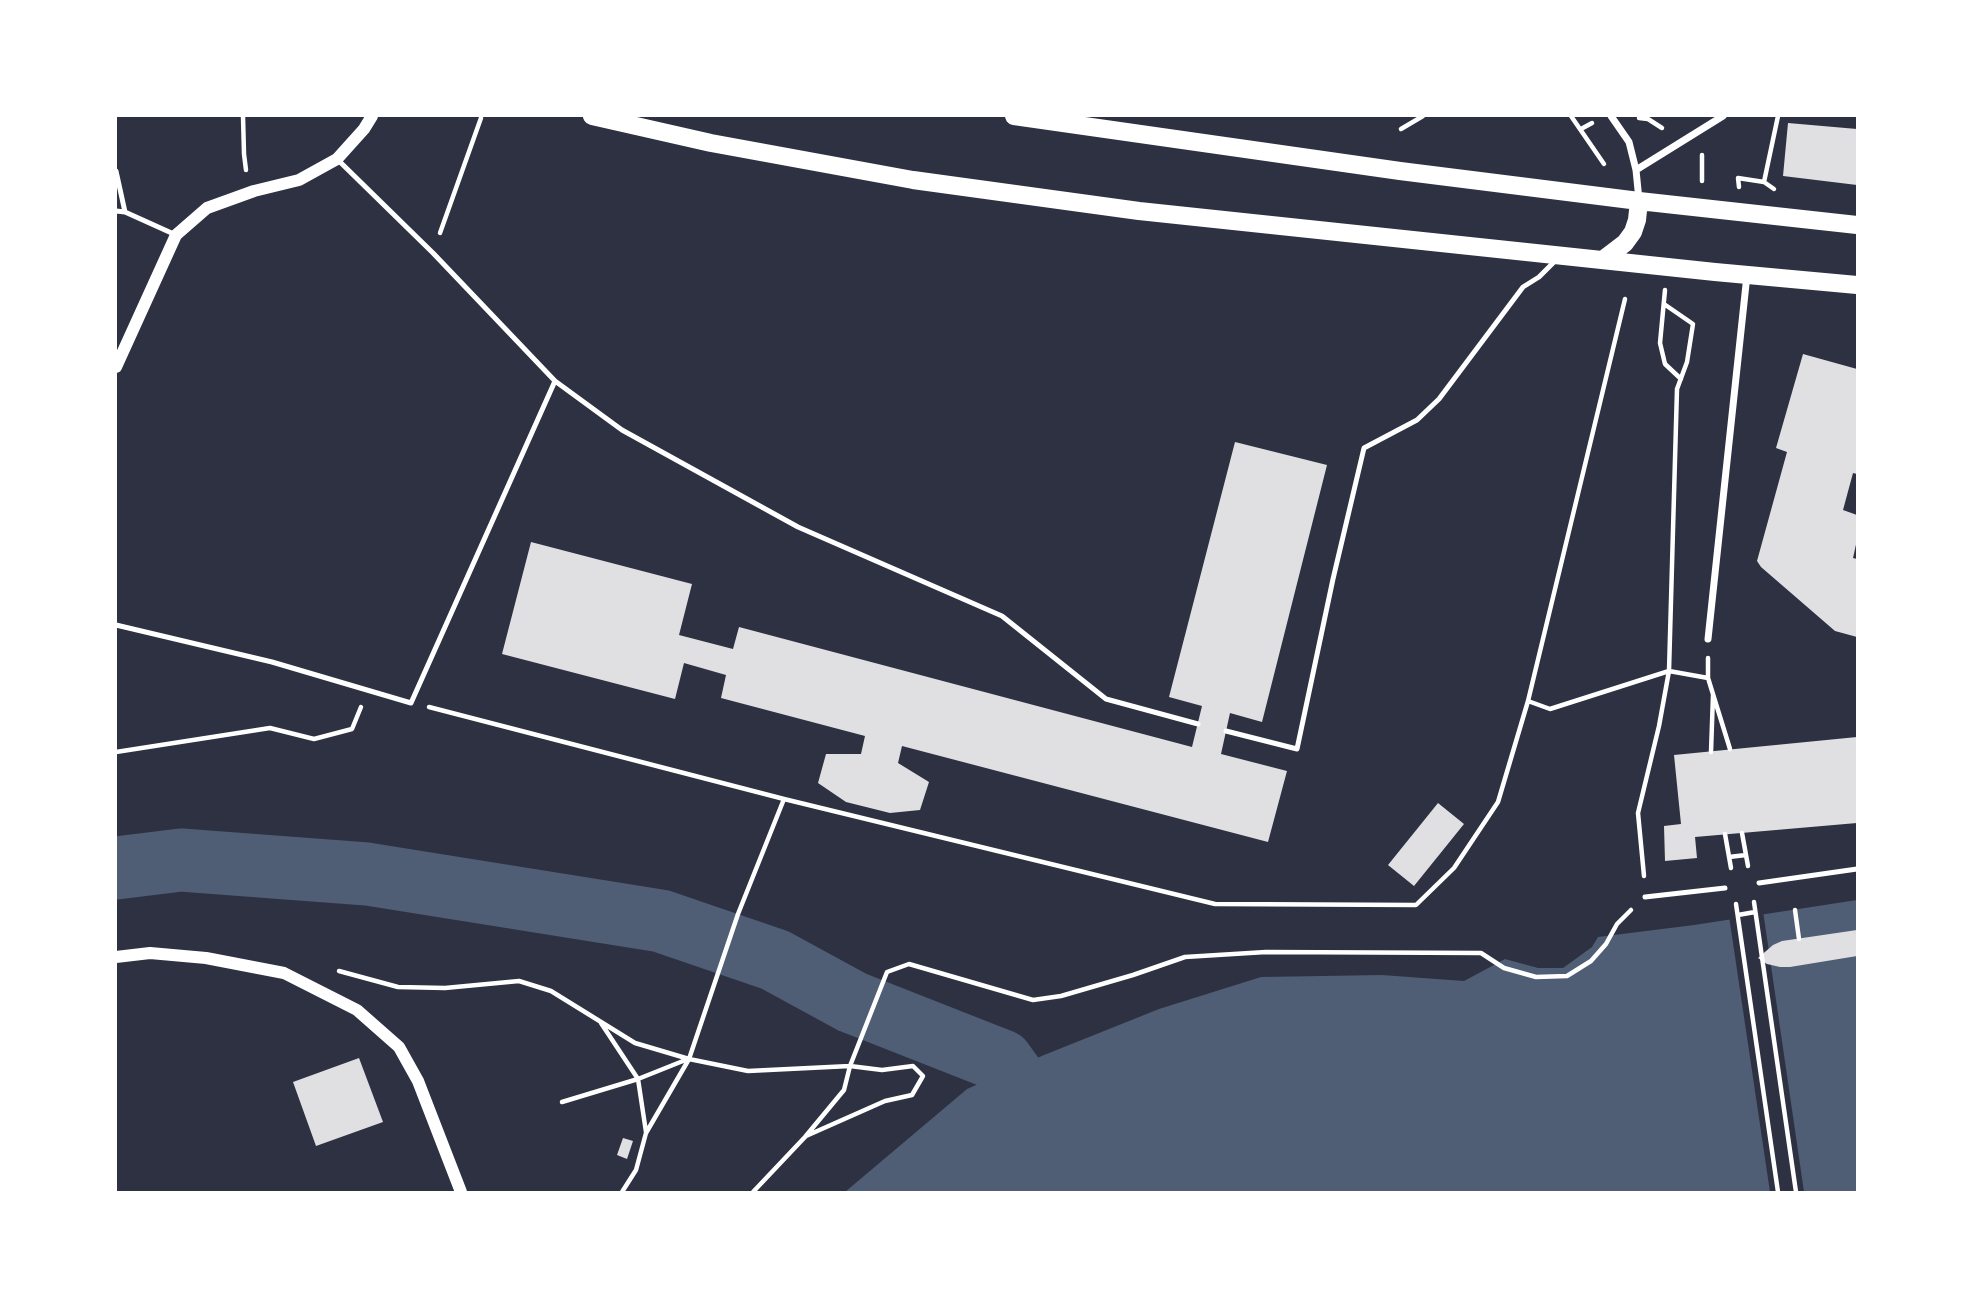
<!DOCTYPE html>
<html>
<head>
<meta charset="utf-8">
<style>
  body { margin:0 }
  #map { position:relative; width:1973px; height:1308px; overflow:hidden; background:#2d3142; font-family:Helvetica,sans-serif }
  canvas { display:block }
  .frame { position:absolute; inset:0; border:117px solid #fff; pointer-events:none }
</style>
</head>
<body>
<div id="map">
<canvas width="1973" height="1308"></canvas>
<div class="frame"></div>
</div>
<script>
const context = document.querySelector('canvas').getContext('2d');
context.lineJoin = 'round';
function fillPath(path, color) { context.fillStyle = color; context.fill(path, 'evenodd'); }
const shape = rows => new Path2D(rows.map(r => 'M' + r).join(''));
function strokePath(path, color, width, dash) { context.strokeStyle = color; context.lineWidth = width; context.lineCap = dash ? 'butt' : 'round'; context.setLineDash(dash || []); context.stroke(path); }
fillPath(shape([
  [1857,900,1857,1192,845,1192,967,1089,1044,1055,1159,1009,1261,977,1382,975,1464,981,1505,959,1538,968,1563,968,1592,947,1598,937,1694,925]
]), '#4f5d75');
fillPath(shape([
  [1763,911,1804,1192,1770,1192,1729,916]
]), '#2d3142');
strokePath(shape([
  [116,868,181,860,367,874,661,921,775,960,852,1002,1002,1061,1096,1192]
]), '#4f5d75', 63);
fillPath(shape([
  [1788,123,1857,129,1857,185,1783,176],
  [1803,354,1857,369,1857,474,1853,473,1843,510,1857,515,1857,540,1853,558,1857,559,1857,637,1835,631,1761,567,1757,561,1787,452,1776,448],
  [1235,442,1327,465,1262,722,1230,713,1221,754,1287,771,1268,842,902,746,898,763,929,782,920,810,890,813,846,802,818,783,826,754,861,754,865,736,721,698,726,675,684,663,675,699,502,654,531,542,692,584,679,635,733,649,739,627,1192,747,1202,706,1169,697],
  [1857,737,1857,823,1695,837,1697,858,1665,861,1664,826,1681,824,1674,755],
  [1438,803,1464,824,1414,886,1388,865],
  [1857,930,1857,956,1790,967,1780,967,1767,964,1758,958,1773,945,1782,941],
  [359,1058,383,1122,316,1146,293,1082],
  [623,1138,633,1141,627,1159,617,1155]
]), '#e0e0e3');
strokePath(shape([
  [243,116,244,154,246,170],
  [1571,116,1604,164],
  [1639,118,1648,119,1662,128],
  [1401,129,1423,116],
  [1581,129,1592,123],
  [1702,181,1702,155],
  [1764,182,1778,116],
  [1739,187,1738,178,1764,182,1774,189],
  [440,233,481,118],
  [1665,290,1660,343,1665,364,1681,379],
  [1708,658,1708,678,1730,749],
  [1528,701,1550,709,1669,671,1708,678],
  [429,707,784,799,1215,904,1416,905,1454,868,1498,802,1528,701,1625,299],
  [116,752,270,728,314,739,352,729,361,707],
  [1711,752,1713,695],
  [1742,833,1748,866],
  [1725,834,1731,868],
  [1729,857,1746,855],
  [1644,876,1638,813,1659,726,1669,671,1677,389,1687,362,1693,324,1664,304],
  [1754,902,1796,1192],
  [1736,904,1778,1192],
  [1795,910,1799,939],
  [1738,915,1755,912],
  [339,971,398,987,445,988,519,981,551,991,635,1043,689,1059,748,1071,850,1066,882,1070,913,1066,923,1076,912,1095,885,1101,806,1136],
  [601,1023,638,1079,646,1132],
  [562,1102,638,1079,688,1059],
  [622,1192,636,1170,646,1133,689,1059,738,914,784,799],
  [753,1192,805,1137,844,1090,850,1066,887,972,909,964,1033,1000,1061,996,1133,975,1185,957,1266,952,1481,953,1504,968,1536,977,1567,976,1591,961,1606,944,1617,924,1631,910]
]), '#fff', 4.5);
strokePath(shape([
  [337,159,433,253,555,381,622,430,798,527,1002,616,1106,699,1198,724],
  [116,171,125,212],
  [116,211,125,212,176,235],
  [116,625,272,662,411,703,555,381],
  [1226,731,1297,749,1333,579,1364,448,1417,420,1439,399,1523,287,1539,277,1557,259],
  [1759,883,1857,869],
  [1645,897,1725,888]
]), '#fff', 5);
strokePath(shape([
  [1611,116,1629,142,1636,170,1639,200],
  [1636,170,1723,116],
  [1708,639,1747,275]
]), '#fff', 7);
strokePath(shape([
  [116,367,176,235,207,208,254,191,299,180,337,159,364,129,372,116],
  [116,957,150,953,206,958,284,973,357,1010,399,1047,418,1081,461,1192]
]), '#fff', 12);
strokePath(shape([
  [592,116,711,143,913,180,1139,211,1715,272,1857,285],
  [1014,116,1400,171,1639,201,1857,225],
  [1604,259,1625,243,1633,232,1637,220,1639,201]
]), '#fff', 18);
</script>
</body>
</html>
